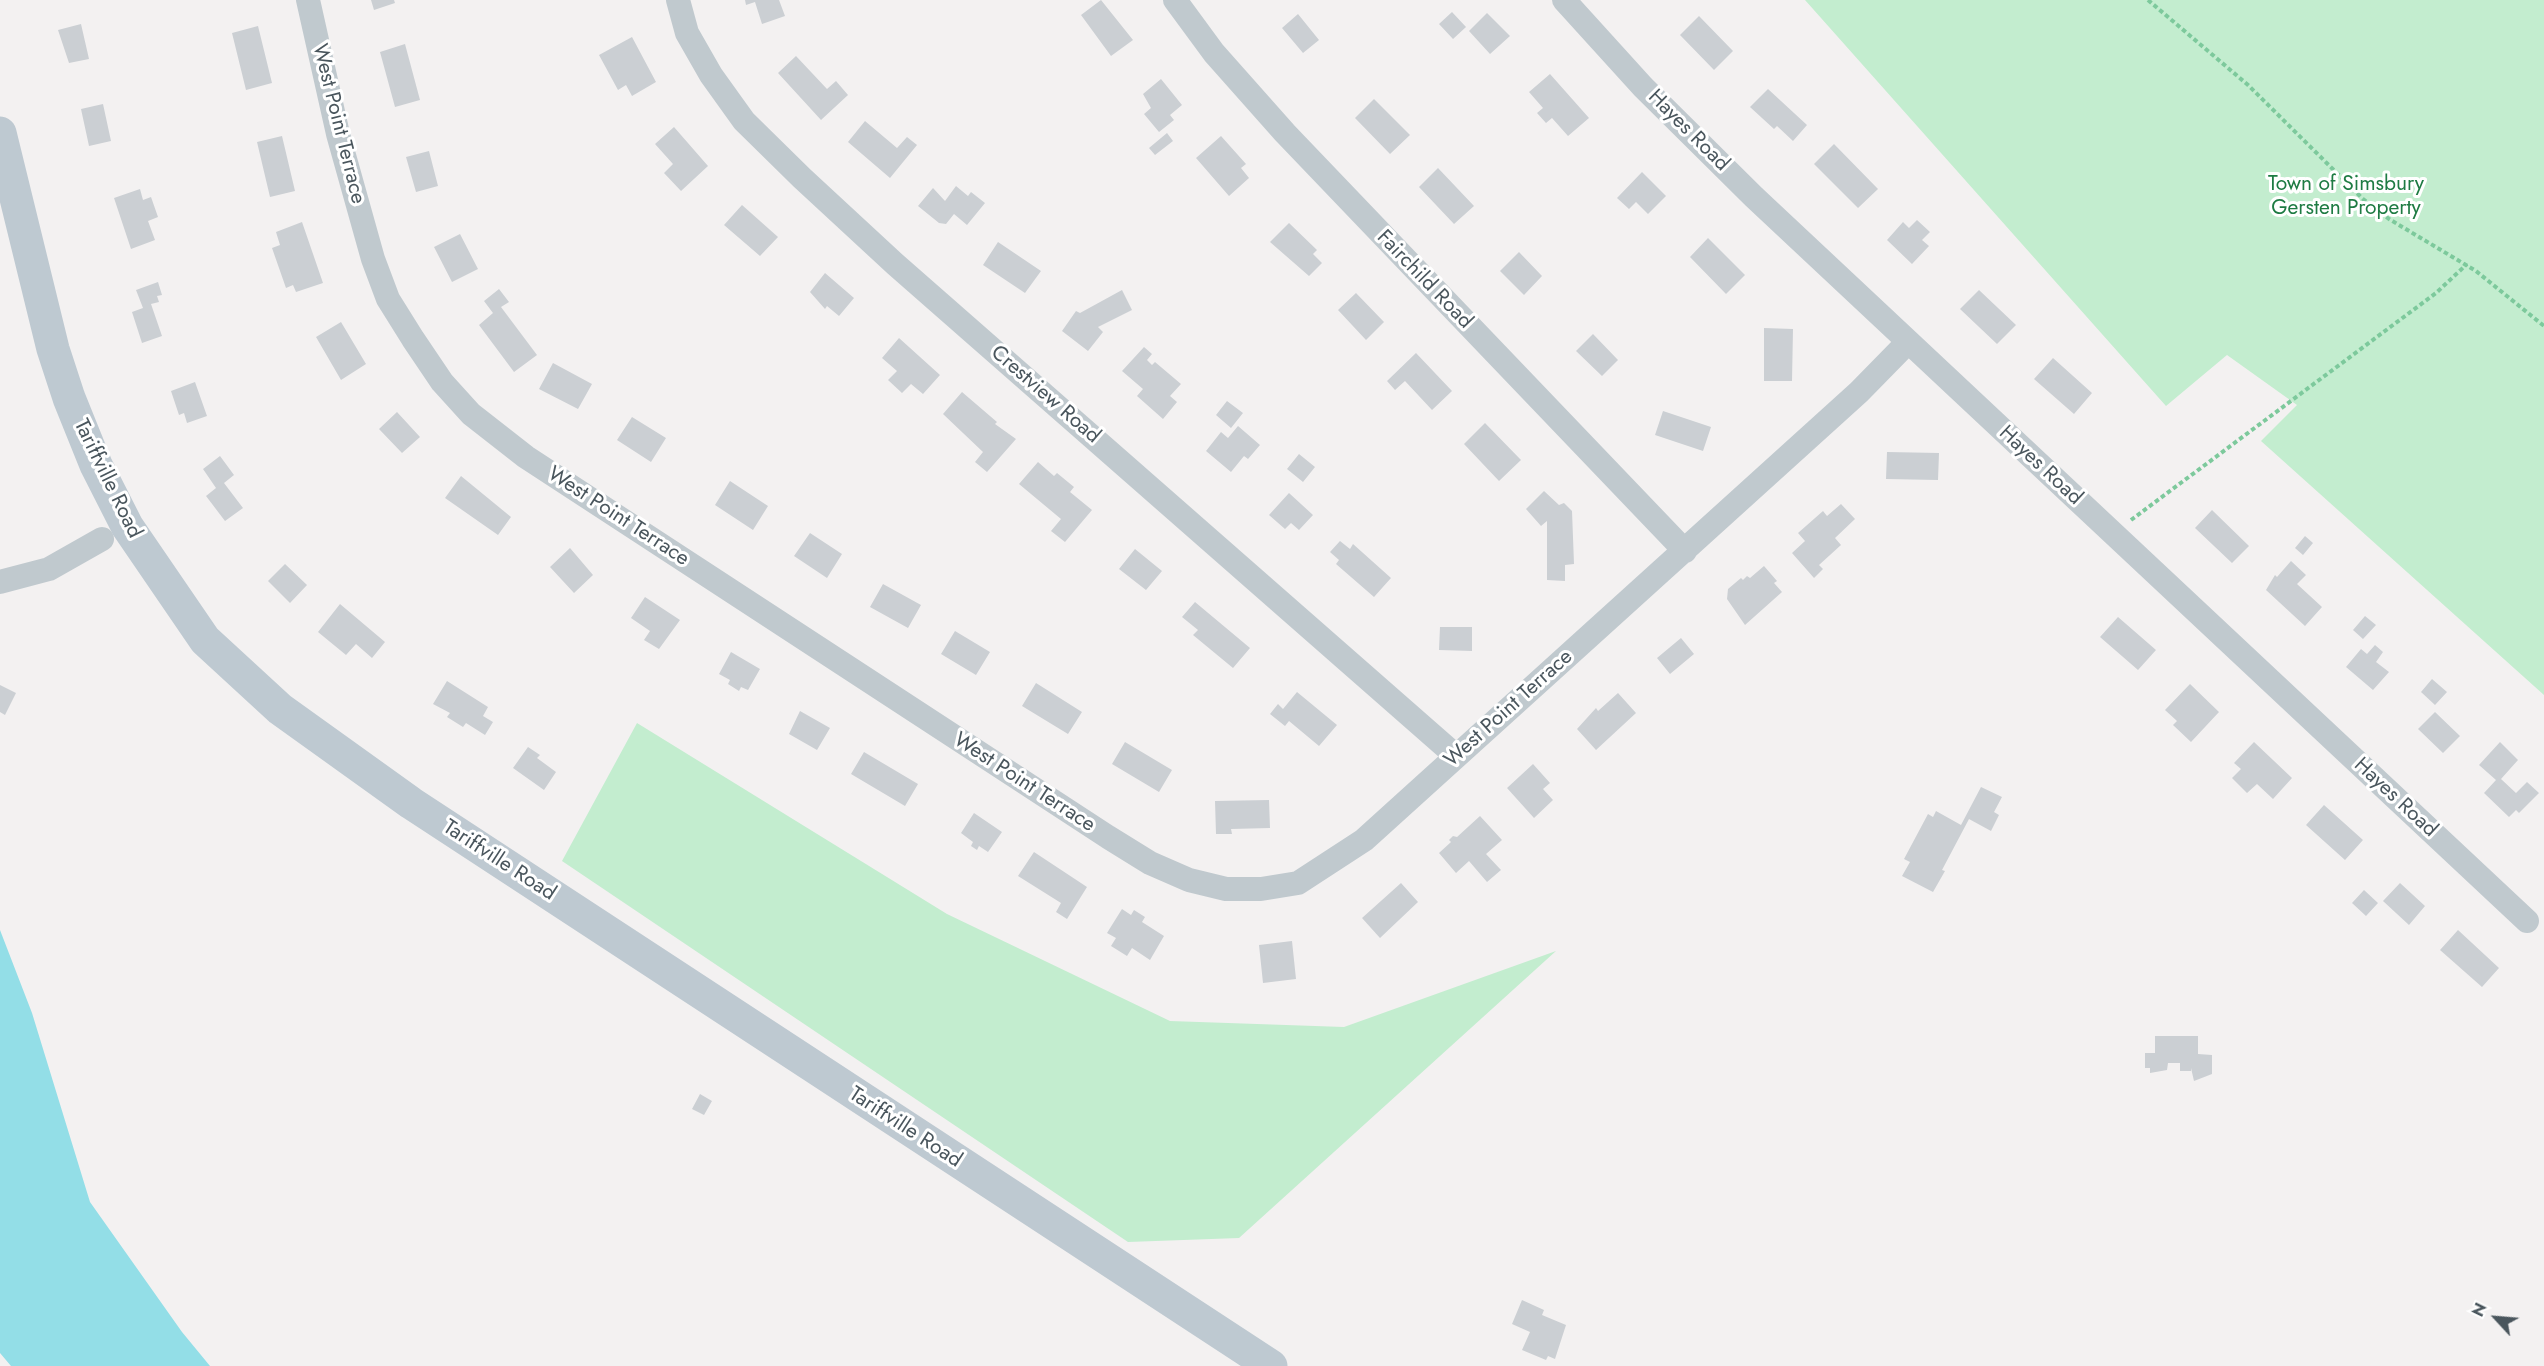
<!DOCTYPE html>
<html>
<head>
<meta charset="utf-8">
<style>
  body { margin:0 }
  #map { position:relative; width:2544px; height:1366px; overflow:hidden; background:#f3f1f1; font-family:Jost,sans-serif }
  canvas { display:block }
  .north { position:absolute; left:2466px; top:1288px; width:60px; height:60px; -webkit-text-stroke:4px #fff; paint-order:stroke; rotate:296deg; font-size:16px; font-weight:700; line-height:24px; text-align:center; color:#4a565d }
  .north::after { content:''; display:block; margin:auto; width:21px; height:27px; background:#4a565d; clip-path:polygon(50% 0,100% 100%,50% 72%,0 100%) }
</style>
</head>
<body>
<div id="map">
<canvas width="2544" height="1366"></canvas>
<div class="north">N</div>
</div>
<script>
const context = document.querySelector('canvas').getContext('2d');
context.lineJoin = 'round';
function fillPath(path, color) { context.fillStyle = color; context.fill(path, 'evenodd'); }
const shape = rows => new Path2D(rows.map(r => 'M' + r).join(''));
function strokePath(path, color, width, dash) { context.strokeStyle = color; context.lineWidth = width; context.lineCap = dash ? 'butt' : 'round'; context.setLineDash(dash || []); context.stroke(path); }
function write(font, color, halo, rows, align = 'center') {
  context.font = font + ' Jost,sans-serif'; context.lineWidth = 6; context.setLineDash([]); context.textBaseline = 'middle'; context.strokeStyle = halo; context.fillStyle = color; for (const [text, x, y, turn = 0] of rows) {
    context.save(); context.translate(x, y); context.rotate((+turn || 0) * Math.PI / 180); context.textAlign = isNaN(turn) ? turn : align; if (halo) context.strokeText(text, 0, 0); context.fillText(text, 0, 0); context.restore();
  }
}
fillPath(shape([
  [1805,0,2544,0,2544,695,2261,441,2297,405,2227,355,2166,406],
  [637,723,947,914,1170,1021,1344,1027,1556,951,1239,1238,1128,1242,562,861]
]), '#c3edcf');
fillPath(shape([
  [0,930,32,1013,90,1202,182,1332,210,1366,11,1366,0,1353]
]), '#93dee7');
fillPath(shape([
  [371,0,394,0,395,3,374,10],
  [745,0,779,0,785,16,762,24,755,2,746,5],
  [1101,0,1133,40,1111,56,1081,15],
  [1452,12,1466,27,1453,39,1439,24],
  [1487,13,1510,36,1490,54,1469,31],
  [1298,14,1319,40,1303,53,1282,28],
  [1699,16,1733,51,1714,70,1680,35],
  [81,24,89,59,69,63,58,30],
  [258,26,272,83,246,90,232,33],
  [632,37,656,82,632,96,626,85,618,90,599,55],
  [405,44,420,100,395,107,380,52],
  [796,56,827,89,836,81,848,95,821,120,778,73],
  [1550,74,1589,118,1568,136,1552,118,1546,123,1537,113,1543,108,1529,92],
  [1161,79,1182,105,1170,115,1174,120,1159,132,1144,114,1151,108,1143,94],
  [1768,89,1807,125,1793,141,1777,126,1774,129,1750,107],
  [1374,99,1410,135,1390,154,1355,118],
  [103,104,111,141,89,146,81,109],
  [865,121,897,148,907,137,917,145,890,178,848,142],
  [674,127,708,166,681,191,664,173,673,164,655,144],
  [1167,133,1173,141,1155,155,1149,148],
  [282,136,295,191,270,197,257,142],
  [1221,136,1246,164,1241,168,1249,178,1229,196,1196,158],
  [1834,144,1878,189,1858,208,1814,164],
  [429,151,438,186,416,192,406,157],
  [1438,168,1474,206,1454,224,1419,187],
  [1642,172,1666,196,1648,214,1636,202,1629,209,1617,198],
  [956,186,968,196,971,192,985,203,967,225,954,214,946,224,939,223,918,206,933,188,945,201],
  [140,189,143,200,151,197,158,217,148,221,155,240,131,249,114,198],
  [742,205,778,237,760,256,724,225],
  [1917,220,1930,232,1922,240,1929,246,1912,264,1887,240,1903,222,1909,228],
  [302,222,323,283,296,292,293,285,286,288,272,248,280,245,276,232],
  [1289,223,1317,250,1313,254,1322,263,1309,276,1270,242],
  [460,234,478,269,452,282,434,247],
  [1708,238,1745,275,1726,294,1690,257],
  [998,242,1041,271,1025,293,983,265],
  [1519,252,1542,276,1524,295,1500,271],
  [825,273,854,298,839,316,827,306,825,309,810,292],
  [158,282,162,295,157,296,159,302,151,304,162,336,142,343,132,312,143,308,136,290],
  [499,289,509,302,501,307,537,355,514,372,479,325,493,313,484,301],
  [1122,290,1132,310,1098,327,1103,332,1088,351,1062,331,1076,311,1080,313],
  [1979,290,2016,325,1997,344,1960,309],
  [1356,293,1384,322,1366,340,1338,310],
  [341,322,366,364,341,380,316,337],
  [1764,328,1793,329,1792,381,1764,381],
  [1593,334,1618,360,1602,376,1576,351],
  [899,338,940,375,923,394,911,384,902,393,888,380,897,371,882,358],
  [1144,347,1152,354,1147,360,1152,365,1155,362,1181,384,1170,396,1177,402,1163,419,1137,396,1143,389,1122,371],
  [1416,353,1452,391,1432,410,1405,381,1395,390,1387,381],
  [2053,358,2092,393,2074,414,2034,379],
  [553,363,592,384,578,409,539,389],
  [195,382,207,416,187,423,184,413,179,415,171,391],
  [962,392,997,422,995,424,1016,439,987,472,975,462,983,452,943,414],
  [1227,401,1243,413,1231,428,1216,415],
  [1663,411,1711,427,1703,451,1655,435],
  [397,412,420,437,402,453,379,429],
  [632,417,666,438,651,462,617,440],
  [1485,423,1521,460,1499,481,1464,444],
  [1238,426,1260,445,1248,459,1244,456,1231,472,1206,451,1221,432,1228,438],
  [1887,452,1939,453,1938,480,1886,479],
  [1299,454,1315,467,1303,482,1287,469],
  [220,456,234,475,224,483,243,508,225,521,206,496,216,488,203,469],
  [1038,462,1054,476,1057,473,1074,487,1070,492,1092,510,1065,542,1051,531,1061,519,1019,484],
  [461,476,511,517,498,535,445,498],
  [730,481,768,506,753,530,715,505],
  [1544,491,1559,505,1564,503,1572,511,1574,564,1565,565,1565,581,1547,580,1547,521,1541,526,1526,509],
  [1289,493,1313,515,1299,530,1291,523,1285,529,1269,515],
  [1841,504,1855,519,1835,538,1841,545,1819,565,1823,569,1814,578,1792,553,1805,541,1798,533,1823,511,1827,516],
  [2212,510,2249,546,2232,563,2195,528],
  [810,533,842,554,827,578,794,556],
  [2305,536,2313,543,2303,555,2295,548],
  [1340,541,1350,549,1353,544,1391,578,1374,597,1336,564,1339,560,1330,552],
  [570,548,593,575,574,593,550,567],
  [1135,549,1162,571,1146,590,1119,569],
  [2291,561,2306,575,2297,584,2322,607,2305,626,2266,590,2275,575,2277,577],
  [285,564,307,585,290,603,268,581],
  [1764,566,1777,581,1774,583,1782,592,1745,625,1727,599,1728,589,1741,578,1743,580,1747,576,1750,578],
  [883,584,921,605,908,628,870,607],
  [645,597,680,620,659,649,644,640,650,631,631,618],
  [1195,602,1250,648,1233,668,1193,635,1198,630,1182,617],
  [340,604,385,642,372,658,356,644,346,655,318,632],
  [2365,616,2376,625,2363,639,2353,630],
  [2118,617,2156,650,2138,670,2100,637],
  [1440,627,1472,627,1472,651,1439,650],
  [955,631,990,652,976,675,941,654],
  [1681,638,1694,654,1670,674,1657,658],
  [2375,645,2383,652,2376,662,2389,672,2373,690,2346,667,2361,649,2367,654],
  [731,652,760,669,748,690,741,687,739,691,728,684,730,680,719,674],
  [2432,679,2447,692,2435,705,2421,692],
  [447,681,488,707,483,716,493,722,485,735,466,723,463,727,447,717,450,713,433,704],
  [1036,683,1082,712,1068,734,1022,706],
  [2190,684,2219,712,2191,742,2173,725,2177,721,2165,710],
  [0,685,16,693,5,715,0,712],
  [1297,692,1337,725,1319,746,1289,721,1285,726,1270,714,1278,704,1283,709],
  [1618,693,1636,713,1596,750,1577,729,1596,708,1598,711],
  [800,711,830,728,817,750,789,734],
  [2435,712,2460,736,2443,753,2418,729],
  [1125,742,1172,770,1159,792,1112,764],
  [2254,742,2292,778,2273,799,2257,784,2247,793,2232,778,2241,769,2234,763],
  [2500,742,2518,760,2501,779,2516,793,2527,782,2539,793,2519,813,2516,810,2509,817,2484,793,2496,780,2479,765],
  [528,747,540,755,537,758,556,772,544,790,513,768],
  [864,752,918,784,905,806,851,774],
  [1533,764,1550,783,1543,789,1553,800,1534,818,1507,788],
  [1981,787,2002,797,1994,812,1999,815,1991,831,1969,819,1942,870,1945,871,1933,892,1902,876,1910,862,1904,859,1928,814,1933,817,1936,811,1961,825],
  [1269,800,1270,828,1231,829,1232,834,1216,834,1215,801],
  [2324,805,2363,840,2345,860,2306,825],
  [974,813,1002,832,988,852,979,846,977,850,971,846,973,842,961,833],
  [1480,816,1502,840,1486,854,1501,870,1487,882,1469,861,1456,873,1439,853,1451,842,1449,840,1453,836,1457,837],
  [1034,852,1087,887,1067,919,1056,912,1061,903,1018,876],
  [1401,883,1418,902,1380,938,1362,918],
  [2400,883,2425,906,2409,925,2383,901],
  [2364,890,2378,903,2366,916,2352,903],
  [1122,909,1131,915,1134,910,1145,917,1142,922,1164,936,1150,960,1132,948,1127,956,1111,946,1116,938,1107,933],
  [2458,930,2499,968,2482,987,2440,950],
  [1292,941,1296,979,1263,983,1259,945],
  [2155,1036,2198,1036,2198,1054,2212,1055,2212,1074,2194,1081,2191,1068,2191,1071,2180,1071,2180,1063,2168,1063,2167,1070,2150,1073,2150,1068,2145,1068,2145,1053,2155,1053],
  [700,1094,712,1101,704,1115,692,1109],
  [1522,1300,1544,1310,1542,1315,1566,1325,1555,1359,1548,1356,1546,1360,1522,1350,1530,1332,1512,1324]
]), '#cbcfd3');
strokePath(shape([
  [2148,0,2248,85,2363,199,2389,219,2476,271,2544,326],
  [2131,520,2436,293,2467,264]
]), '#7dc99c', 4, [4.5, 3]);
strokePath(shape([
  [308,0,338,134,373,259,388,299,413,339,442,382,471,414,526,457,1108,837,1150,863,1189,880,1226,889,1261,889,1298,883,1364,840,1859,392,1907,343],
  [678,0,687,33,711,75,744,121,802,178,895,264,1456,756],
  [1175,0,1214,53,1285,133,1685,551],
  [1564,0,1643,87,1754,197,2527,921],
  [0,582,49,569,102,539]
]), '#c0c9ce', 24);
strokePath(shape([
  [0,133,53,349,69,398,96,465,127,526,205,640,280,709,411,803,1271,1366]
]), '#bec9d1', 33);
write('21px', '#4a565d', '#fff', [
  ["West Point Terrace",338,124,76],
  ["Hayes Road",1688,131,45],
  ["Fairchild Road",1424,280,46],
  ["Crestview Road",1045,395,41],
  ["Hayes Road",2040,466,43],
  ["Tariffville Road",107,479,64],
  ["West Point Terrace",618,517,33],
  ["West Point Terrace",1509,709,-42],
  ["West Point Terrace",1024,783,33],
  ["Hayes Road",2395,798,43],
  ["Tariffville Road",499,861,33],
  ["Tariffville Road",905,1128,33]
]);
write('21px', '#1e7b43', '#fff', [
  ["Town of Simsbury",2346,185],
  ["Gersten Property",2346,209]
]);
</script>
</body>
</html>
